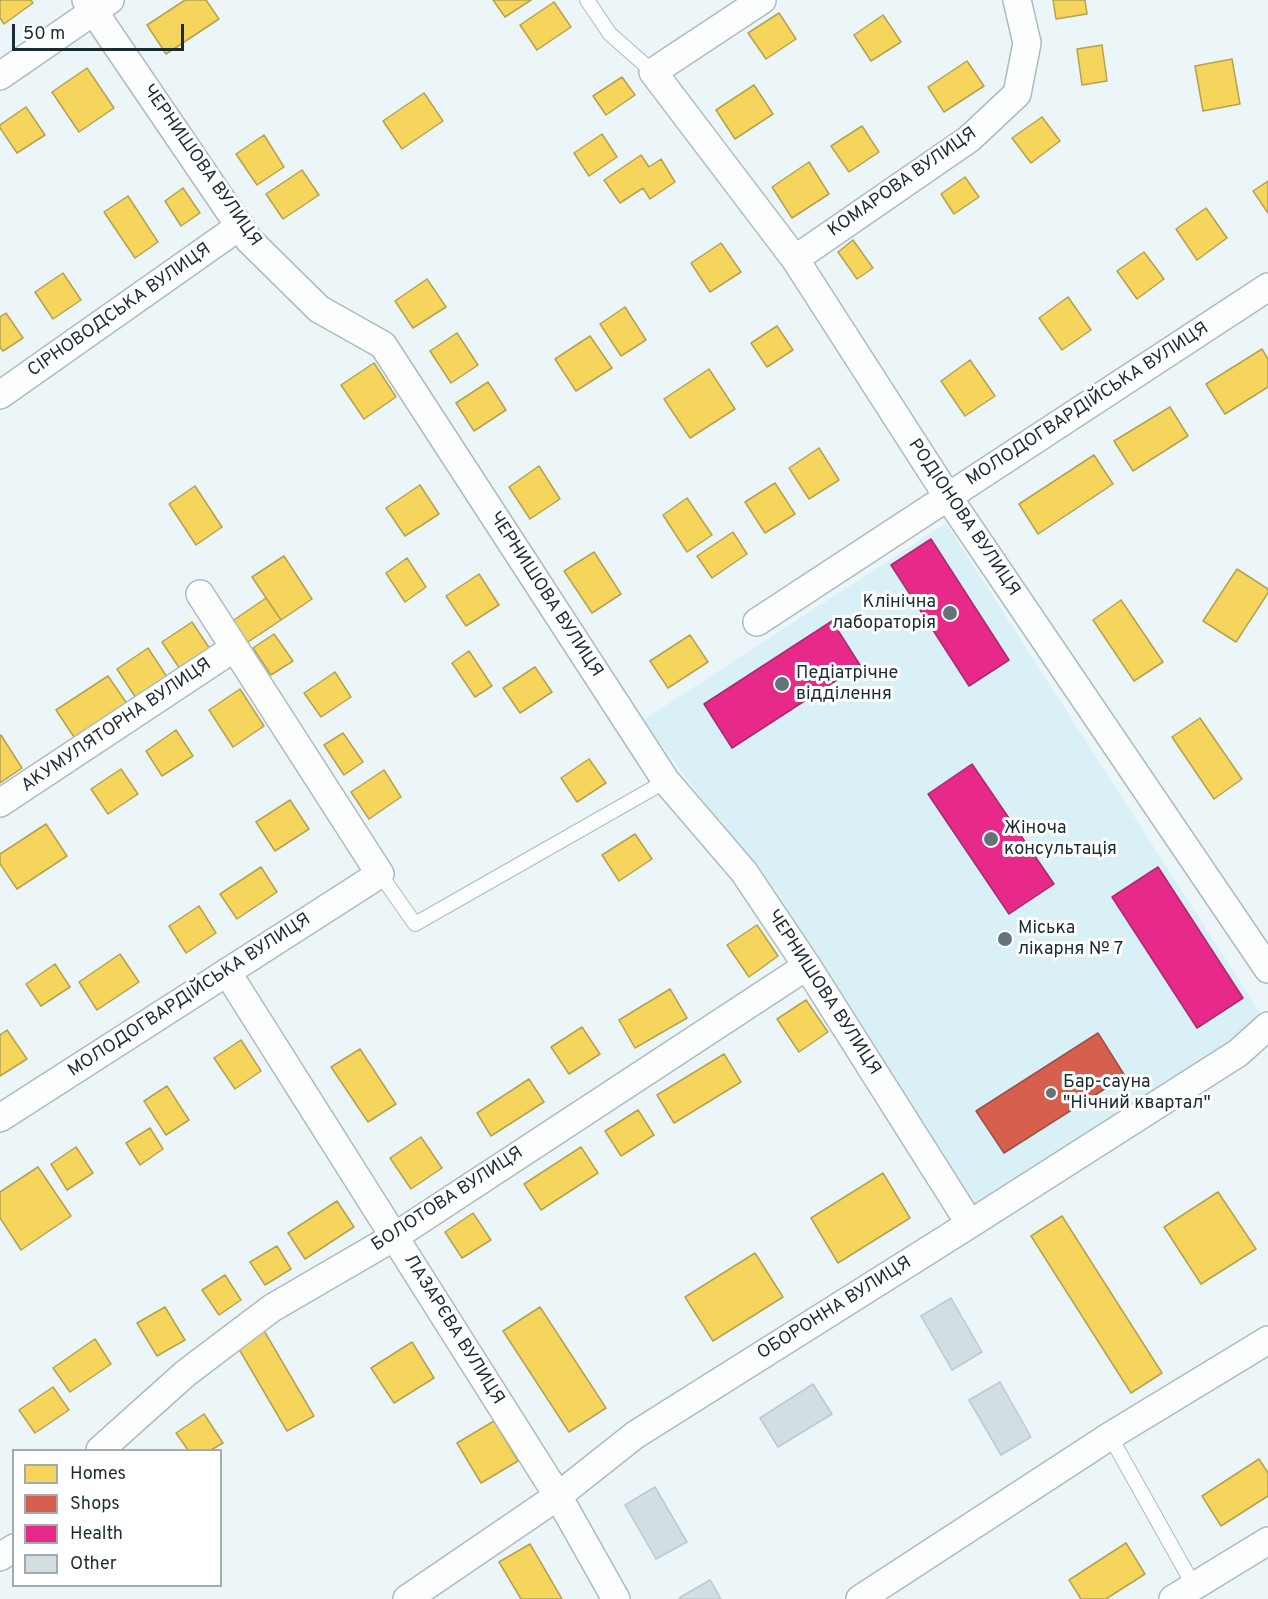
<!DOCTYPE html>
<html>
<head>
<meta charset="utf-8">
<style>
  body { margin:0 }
  #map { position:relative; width:1268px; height:1599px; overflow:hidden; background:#ecf6f9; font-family:Overpass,sans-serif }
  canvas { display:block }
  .legend { position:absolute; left:12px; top:1449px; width:210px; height:138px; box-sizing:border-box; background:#fff; border:2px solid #a3abad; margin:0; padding:8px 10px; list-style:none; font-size:18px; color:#1a2c31 }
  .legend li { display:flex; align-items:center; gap:12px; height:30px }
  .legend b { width:30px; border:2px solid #a3abad }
  .scale { position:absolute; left:12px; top:24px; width:172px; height:27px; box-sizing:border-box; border:3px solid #1a2c31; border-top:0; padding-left:8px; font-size:18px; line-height:21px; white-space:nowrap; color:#1a2c31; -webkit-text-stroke:4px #fff; paint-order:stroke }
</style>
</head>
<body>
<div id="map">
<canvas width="1268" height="1599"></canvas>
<ul class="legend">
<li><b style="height:16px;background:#f6d55c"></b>Homes</li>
<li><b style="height:16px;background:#d6604d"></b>Shops</li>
<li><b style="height:16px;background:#e7298a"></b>Health</li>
<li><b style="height:16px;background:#d2dfe2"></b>Other</li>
</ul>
<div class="scale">50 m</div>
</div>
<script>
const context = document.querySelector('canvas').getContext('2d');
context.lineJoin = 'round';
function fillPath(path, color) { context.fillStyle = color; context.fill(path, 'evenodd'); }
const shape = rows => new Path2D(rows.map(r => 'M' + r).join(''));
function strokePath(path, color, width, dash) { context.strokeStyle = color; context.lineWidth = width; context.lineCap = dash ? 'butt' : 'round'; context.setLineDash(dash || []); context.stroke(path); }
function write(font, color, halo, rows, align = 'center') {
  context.font = font + ' Overpass,sans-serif'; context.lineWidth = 6; context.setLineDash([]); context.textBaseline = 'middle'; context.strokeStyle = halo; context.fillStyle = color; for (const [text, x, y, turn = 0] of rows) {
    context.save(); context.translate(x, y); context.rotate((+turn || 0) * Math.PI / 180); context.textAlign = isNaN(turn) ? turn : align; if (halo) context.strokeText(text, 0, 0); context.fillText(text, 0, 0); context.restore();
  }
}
fillPath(shape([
  [946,523,1264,1019,970,1208,747,860,643,720]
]), '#daf0f7');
const homes = shape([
  [0,0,31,0,33,3,4,24,0,18,0,0],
  [185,0,206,0,219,19,166,54,147,25,185,0],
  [493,0,531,0,505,17,493,0],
  [1053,0,1085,0,1087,14,1056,19,1053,0],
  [554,2,571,27,537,50,520,25,554,2],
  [779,13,796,39,766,59,748,33,779,13],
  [883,15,901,42,871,61,854,35,883,15],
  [1102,45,1107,81,1082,85,1077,49,1102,45],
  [1232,59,1240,104,1203,111,1195,66,1232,59],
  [967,61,984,86,944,112,928,87,967,61],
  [87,68,114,108,79,132,52,92,87,68],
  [622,77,635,95,606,115,593,96,622,77],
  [754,85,773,114,735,139,716,110,754,85],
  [424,93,443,121,402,149,383,121,424,93],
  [26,107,45,135,17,153,0,128,0,125,26,107],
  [1042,117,1060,141,1031,163,1012,138,1042,117],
  [862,126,879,152,849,172,831,146,862,126],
  [602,134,617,157,589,176,574,153,602,134],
  [264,135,284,167,257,185,236,154,264,135],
  [641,155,649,167,661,159,675,182,650,199,643,188,620,203,604,180,641,155],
  [809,162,829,194,792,218,772,187,809,162],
  [302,170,319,195,283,219,266,194,302,170],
  [965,177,979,197,954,214,941,194,965,177],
  [1268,181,1268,213,1253,191,1268,181],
  [183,188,200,213,181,226,165,201,183,188],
  [128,196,158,242,135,258,104,212,128,196],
  [1206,208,1227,238,1197,260,1176,229,1206,208],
  [853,240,873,268,857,279,838,252,853,240],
  [721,243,741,272,710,292,691,263,721,243],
  [1144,252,1164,279,1137,299,1117,271,1144,252],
  [63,273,81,300,53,319,35,292,63,273],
  [427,279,446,307,413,328,395,301,427,279],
  [1068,297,1091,330,1062,350,1039,318,1068,297],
  [625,307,646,340,621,356,600,324,625,307],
  [6,313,23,338,3,351,0,347,0,317,6,313],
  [777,326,793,350,767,367,751,343,777,326],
  [457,333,478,365,451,383,430,351,457,333],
  [590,336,612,368,576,391,555,359,590,336],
  [1262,349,1268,359,1268,387,1225,414,1206,384,1262,349],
  [970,360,995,396,965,416,941,381,970,360],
  [374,363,396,397,364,419,341,385,374,363],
  [709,369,735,409,690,438,664,399,709,369],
  [488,382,506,410,474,431,456,403,488,382],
  [1170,407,1188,436,1133,471,1114,441,1170,407],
  [819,448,839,480,809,499,789,468,819,448],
  [1094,455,1113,484,1038,534,1019,504,1094,455],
  [539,466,560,499,530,519,509,487,539,466],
  [775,483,795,514,765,533,745,502,775,483],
  [420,485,439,514,405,536,386,508,420,485],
  [195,486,222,527,196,545,169,504,195,486],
  [687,498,712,535,687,552,663,515,687,498],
  [733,532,747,554,712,578,697,556,733,532],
  [594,552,621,594,592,613,564,571,594,552],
  [284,556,312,599,281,620,252,577,284,556],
  [407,558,426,587,405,602,386,573,407,558],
  [1237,569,1268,589,1268,593,1236,642,1203,621,1237,569],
  [479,574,499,605,466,626,446,596,479,574],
  [266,598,281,620,245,644,231,622,266,598],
  [1121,600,1163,662,1134,681,1093,620,1121,600],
  [192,622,210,649,180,669,162,642,192,622],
  [274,634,293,661,271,675,253,648,274,634],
  [690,635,708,662,668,688,650,661,690,635],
  [148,648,167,677,136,698,117,669,148,648],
  [469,651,492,686,475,697,452,663,469,651],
  [535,667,552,692,520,713,503,688,535,667],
  [335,672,351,697,321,717,304,693,335,672],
  [108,676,128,705,76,740,56,710,108,676],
  [240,689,264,726,233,747,209,710,240,689],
  [1200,718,1242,779,1214,799,1172,737,1200,718],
  [176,730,193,756,162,776,146,751,176,730],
  [343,733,363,762,344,775,324,745,343,733],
  [1,735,22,768,0,783,0,736,1,735],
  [589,759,606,783,577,802,561,778,589,759],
  [121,769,138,794,108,814,91,789,121,769],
  [384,770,401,797,369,819,351,792,384,770],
  [290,800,309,829,275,851,256,822,290,800],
  [46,824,67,856,17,889,0,864,0,854,46,824],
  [635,834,652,859,619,881,602,855,635,834],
  [261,867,277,892,237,919,220,894,261,867],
  [199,906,216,933,186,953,169,926,199,906],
  [757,925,778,956,749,977,727,945,757,925],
  [120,954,139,982,97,1010,79,982,120,954],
  [55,964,70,987,41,1006,26,984,55,964],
  [670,989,687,1018,635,1048,619,1020,670,989],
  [806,1000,828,1032,799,1052,777,1019,806,1000],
  [582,1027,600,1054,569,1074,551,1047,582,1027],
  [7,1030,27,1059,0,1076,0,1035,7,1030],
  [241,1040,261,1071,235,1089,214,1058,241,1040],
  [360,1049,396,1104,368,1122,331,1067,360,1049],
  [724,1054,741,1082,674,1123,657,1095,724,1054],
  [529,1079,544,1102,491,1136,477,1113,529,1079],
  [167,1086,189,1120,166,1135,144,1101,167,1086],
  [638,1110,654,1135,621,1156,605,1131,638,1110],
  [150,1128,163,1149,140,1165,126,1143,150,1128],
  [421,1137,442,1168,411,1189,390,1158,421,1137],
  [76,1147,93,1173,67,1190,51,1164,76,1147],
  [581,1147,598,1173,541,1210,524,1184,581,1147],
  [38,1167,71,1216,21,1250,0,1218,0,1192,38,1167],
  [883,1173,910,1218,838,1263,811,1218,883,1173],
  [1218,1192,1256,1249,1201,1284,1164,1227,1218,1192],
  [337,1201,354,1227,305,1259,288,1233,337,1201],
  [473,1213,491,1240,462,1258,445,1232,473,1213],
  [1062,1216,1162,1373,1131,1393,1031,1236,1062,1216],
  [277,1246,291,1269,265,1285,250,1262,277,1246],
  [755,1253,783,1297,713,1341,685,1297,755,1253],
  [225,1275,241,1300,219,1315,202,1290,225,1275],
  [165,1307,185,1340,157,1356,137,1323,165,1307],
  [540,1307,606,1408,569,1432,503,1331,540,1307],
  [263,1329,314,1416,287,1431,236,1344,263,1329],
  [95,1339,111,1364,70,1392,53,1368,95,1339],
  [412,1342,434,1378,394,1403,371,1368,412,1342],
  [53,1387,69,1410,35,1433,19,1410,53,1387],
  [204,1414,223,1443,211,1450,188,1450,176,1433,204,1414],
  [494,1421,518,1461,481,1483,457,1443,494,1421],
  [1259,1459,1268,1473,1268,1496,1221,1526,1202,1496,1259,1459],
  [1126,1543,1145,1574,1106,1599,1081,1599,1069,1580,1126,1543],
  [530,1544,562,1599,521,1599,499,1562,530,1544]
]);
fillPath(homes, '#f6d55c');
strokePath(homes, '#b4a24f', 1.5);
const shops = shape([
  [1098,1033,1125,1076,1004,1153,976,1111,1098,1033]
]);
fillPath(shops, '#d6604d');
strokePath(shops, '#9e5045', 1.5);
const health = shape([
  [931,539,1009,660,969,686,891,565,931,539],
  [832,621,860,665,732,748,704,704,832,621],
  [972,764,1054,884,1009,914,928,794,972,764],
  [1158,867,1243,998,1197,1028,1112,897,1158,867]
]);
fillPath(health, '#e7298a');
strokePath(health, '#aa2a6f', 1.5);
const building = shape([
  [951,1298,982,1352,952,1370,921,1316,951,1298],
  [1000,1382,1031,1437,1001,1455,969,1400,1000,1382],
  [813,1384,832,1414,778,1447,760,1418,813,1384],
  [655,1487,687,1542,656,1559,625,1505,655,1487],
  [710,1580,721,1599,680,1599,679,1598,710,1580]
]);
fillPath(building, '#d2dfe2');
strokePath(building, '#bcc9cd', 1.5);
const lane = shape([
  [587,0,610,34,653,72],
  [380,874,415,924,666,781],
  [1110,1436,1194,1586]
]);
const street = shape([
  [86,0,249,240,319,309,383,345,666,781,744,872,807,966,970,1224],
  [762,0,653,72,795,259,948,497,1268,969],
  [0,76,110,0],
  [795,259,969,139,1017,94,1027,43,1017,0],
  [0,395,240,226],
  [757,622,1268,287],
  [0,803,234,648],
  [227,972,558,1496,616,1599],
  [0,1118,380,874,200,594],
  [100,1450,186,1373,272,1308,394,1237,807,966],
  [0,1557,14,1548],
  [407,1599,558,1496,635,1435,970,1224,1238,1053,1268,1026],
  [860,1599,1110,1436,1268,1340],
  [1173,1599,1268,1541]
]);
strokePath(lane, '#aebbbe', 16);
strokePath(street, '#aebbbe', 30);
strokePath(lane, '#fcfefe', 14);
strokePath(street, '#fcfefe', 27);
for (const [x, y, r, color] of [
  [950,613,8,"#647377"],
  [782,684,8,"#647377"],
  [991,839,8,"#647377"],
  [1005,939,8,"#647377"],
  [1051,1093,6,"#647377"]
]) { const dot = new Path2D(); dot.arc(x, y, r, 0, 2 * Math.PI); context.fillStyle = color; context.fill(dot); strokePath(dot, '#fff', 2); }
write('18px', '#1a2c31', '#fff', [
  ["ЧЕРНИШОВА ВУЛИЦЯ",201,166,55],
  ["КОМАРОВА ВУЛИЦЯ",903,183,-35],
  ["СІРНОВОДСЬКА ВУЛИЦЯ",120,311,-35],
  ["МОЛОДОГВАРДІЙСЬКА ВУЛИЦЯ",1088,405,-33],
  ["РОДІОНОВА ВУЛИЦЯ",963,518,56],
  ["ЧЕРНИШОВА ВУЛИЦЯ",545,595,57],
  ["АКУМУЛЯТОРНА ВУЛИЦЯ",117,726,-34],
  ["ЧЕРНИШОВА ВУЛИЦЯ",823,993,57],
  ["МОЛОДОГВАРДІЙСЬКА ВУЛИЦЯ",190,996,-33],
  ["БОЛОТОВА ВУЛИЦЯ",448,1200,-33],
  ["ОБОРОННА ВУЛИЦЯ",835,1309,-32],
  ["ЛАЗАРЄВА ВУЛИЦЯ",453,1330,58]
]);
write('18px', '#1a2c31', '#fff', [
  ["Клінічна",936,603,"right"],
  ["лабораторія",936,624,"right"],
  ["Педіатрічне",796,674],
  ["відділення",796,695],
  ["Жіноча",1004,829],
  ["консультація",1004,850],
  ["Міська",1018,929],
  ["лікарня № 7",1018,950],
  ["Бар-сауна",1063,1083],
  ["\"Нічний квартал\"",1063,1104]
], 'left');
</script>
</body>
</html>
